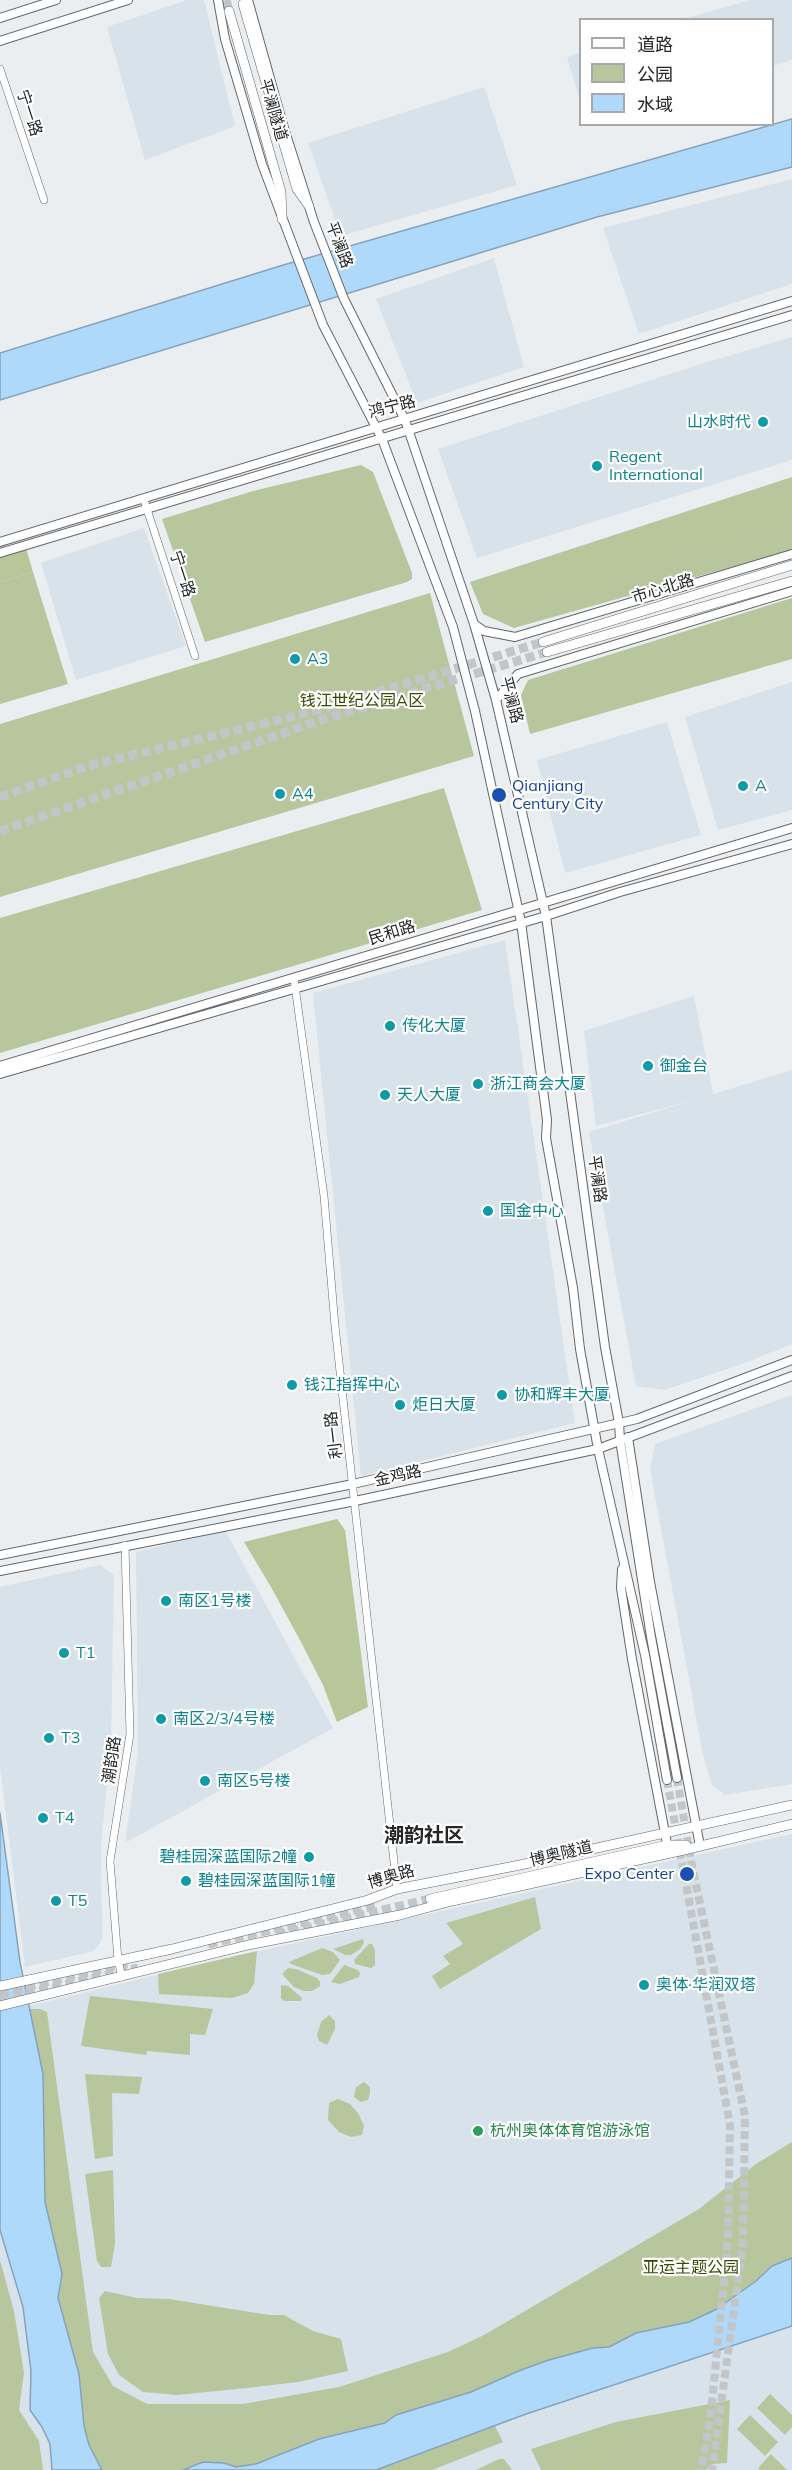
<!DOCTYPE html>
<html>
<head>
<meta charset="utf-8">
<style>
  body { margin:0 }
  #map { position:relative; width:792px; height:2470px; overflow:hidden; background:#ebeef1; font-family:Mulish,"Noto Sans SC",sans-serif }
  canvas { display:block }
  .legend { position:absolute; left:579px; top:18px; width:195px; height:108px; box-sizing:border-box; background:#fff; border:2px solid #a8a8a9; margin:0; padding:8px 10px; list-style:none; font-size:18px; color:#252627 }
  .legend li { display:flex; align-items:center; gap:12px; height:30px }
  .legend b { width:30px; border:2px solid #a8a8a9 }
</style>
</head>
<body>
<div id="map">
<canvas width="792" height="2470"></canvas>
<ul class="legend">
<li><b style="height:8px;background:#fff"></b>道路</li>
<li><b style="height:16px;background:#b8c69d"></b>公园</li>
<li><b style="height:16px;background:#afd9fb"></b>水域</li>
</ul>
</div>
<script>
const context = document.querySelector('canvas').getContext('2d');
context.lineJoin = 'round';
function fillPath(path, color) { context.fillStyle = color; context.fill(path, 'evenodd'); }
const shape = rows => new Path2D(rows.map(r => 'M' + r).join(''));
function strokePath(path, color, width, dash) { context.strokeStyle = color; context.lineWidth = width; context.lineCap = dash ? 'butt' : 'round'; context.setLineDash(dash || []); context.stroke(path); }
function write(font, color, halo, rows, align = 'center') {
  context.font = font + ' Mulish,"Noto Sans SC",sans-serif'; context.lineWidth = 4.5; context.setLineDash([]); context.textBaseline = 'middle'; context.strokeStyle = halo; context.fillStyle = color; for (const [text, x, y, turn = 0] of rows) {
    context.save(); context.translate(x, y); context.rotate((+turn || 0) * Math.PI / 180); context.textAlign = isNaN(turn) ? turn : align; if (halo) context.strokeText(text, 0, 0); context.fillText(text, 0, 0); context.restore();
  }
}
fillPath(shape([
  [187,0,204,0,235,126,145,160,107,27],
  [750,0,792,0,792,60,773,66,772,20,683,19],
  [580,52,580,100,567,58],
  [484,87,517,185,341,236,308,143],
  [792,179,792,284,639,334,603,228],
  [494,258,524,367,417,403,376,299],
  [792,337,792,460,477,558,438,449,701,364],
  [144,528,186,646,76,680,41,563],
  [792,682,792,810,718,830,685,717],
  [667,722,701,835,565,873,537,760],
  [505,940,575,1423,361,1476,313,993],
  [694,996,713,1094,792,1070,792,1344,745,1363,664,1390,636,1386,589,1132,694,1100,596,1126,584,1031],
  [792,1395,792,1784,725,1795,712,1785,703,1755,650,1469,655,1444],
  [225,1530,333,1728,125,1843,138,1752,136,1552],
  [100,1565,114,1575,111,1746,101,1843,102,1940,94,1951,25,1967,0,1767,0,1587],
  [792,1834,792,2470,0,2470,0,2013,214,1961]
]), '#d8e2ea');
fillPath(shape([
  [361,465,373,472,412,573,412,579,407,582,205,642,162,519,253,491],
  [792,477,792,550,514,628,483,614,470,582],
  [33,572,68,684,0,704,0,582],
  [430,593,474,756,0,897,0,724],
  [792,598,792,659,530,734,521,695,528,680],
  [444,788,482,910,0,1053,0,918],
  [535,1897,541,1929,440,1989,432,1976,450,1964,443,1956,463,1944,446,1923],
  [363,1939,364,1943,360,1949,351,1955,345,1955,333,1949],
  [369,1944,372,1944,375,1950,375,1965,371,1968,355,1964,354,1960],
  [322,1948,333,1952,340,1960,330,1974,322,1975,291,1964,289,1962],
  [257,1951,254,1984,248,1993,232,1998,159,1994,158,1974],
  [344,1965,358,1970,360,1973,359,1977,340,1984,331,1982],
  [288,1968,296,1969,317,1978,320,1982,320,1986,312,1991,304,1991,294,1987,282,1974],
  [281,1985,288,1986,302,1998,301,2001,284,2001,281,1998],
  [90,1996,213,2009,205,2035,190,2034,190,2055,147,2051,146,2055,81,2046],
  [28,2009,40,2009,47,2012,93,2352,113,2386,147,2404,243,2404,339,2387,448,2352,484,2335,699,2209,756,2164,792,2142,792,2258,772,2266,756,2281,718,2308,689,2322,636,2333,609,2347,593,2348,549,2360,521,2370,471,2392,396,2415,385,2423,319,2439,256,2464,236,2467,224,2463,188,2467,183,2470,102,2470,89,2445,84,2426,82,2405,58,2298,62,2274,45,2202,43,2074],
  [329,2015,335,2021,335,2029,327,2045,319,2041,317,2035,321,2022],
  [85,2074,142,2077,139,2094,112,2093,113,2156,95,2159],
  [364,2082,370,2087,370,2093,368,2100,361,2102,354,2097,356,2087],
  [338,2099,350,2104,358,2113,364,2126,362,2135,351,2137,339,2132,328,2120,329,2103],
  [113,2170,115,2244,111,2267,101,2267,97,2261,85,2174],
  [0,2260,14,2311,24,2373,19,2410,39,2441,43,2470,0,2470],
  [105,2291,137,2298,169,2299,269,2315,284,2315,313,2331,341,2339,348,2371,298,2382,247,2388,177,2395,143,2392,119,2375,108,2354,99,2298],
  [770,2394,792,2415,792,2427,785,2435,757,2408],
  [730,2400,727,2463,713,2464,706,2470,541,2470,531,2449,616,2422],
  [750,2415,778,2442,765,2456,737,2429],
  [495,2426,503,2442,432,2470,376,2470],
  [771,2454,787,2470,760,2470,758,2468],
  [499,2459,504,2459,512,2470,476,2470]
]), '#b8c69d');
fillPath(shape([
  [792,498,792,512,780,522,746,531,738,526,725,536,687,541,669,552,639,564,627,575,600,588,579,593,573,586,560,584,546,594,521,604,499,597,488,584,732,505,758,506],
  [26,548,33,572,0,582,0,556],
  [337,1519,345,1530,368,1707,337,1722,323,1685,301,1642,271,1587,244,1542],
  [646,2433,647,2436,622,2470,611,2468,621,2454,627,2457,637,2444,636,2440],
  [614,2436,622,2437,625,2439,624,2444,607,2447,600,2455,597,2461,601,2470,568,2470,577,2453,590,2440]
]), '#b8c799');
const water = shape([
  [792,119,792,167,597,217,0,400,0,353,280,266,792,119],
  [0,1813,20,1962,43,2074,45,2202,62,2274,58,2298,79,2374,84,2426,89,2445,102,2470,52,2470,50,2444,42,2427,30,2410,31,2371,23,2307,0,2230,0,1813],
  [792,2258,792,2326,526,2414,376,2470,183,2470,203,2462,224,2463,236,2467,256,2464,319,2439,385,2423,396,2415,471,2392,521,2370,549,2360,593,2348,609,2347,636,2333,689,2322,717,2309,756,2281,772,2266,792,2258]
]);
fillPath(water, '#afd9fb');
strokePath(water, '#86a3bb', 1.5);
strokePath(shape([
  [677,1778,691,1861,745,2116,743,2244,712,2470],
  [667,1780,730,2125,728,2239,710,2422,701,2470]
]), '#c3c6c9', 8, [8, 4]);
strokePath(shape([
  [226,0,229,11],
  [0,797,88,766,319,710,543,642],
  [0,831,321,720,547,652],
  [277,1935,430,1899],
  [208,1944,379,1905],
  [0,1993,128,1963],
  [0,2000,138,1968]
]), '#c3c6c9', 9, [9, 4.5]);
const tertiary = shape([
  [0,69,44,200],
  [144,500,195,656],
  [294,979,324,1196,335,1326,397,1889],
  [122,1977,118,1960,110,1861,130,1734,125,1545]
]);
const secondary = shape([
  [218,0,225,39,262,164,323,325,382,439,453,627,475,711,521,922,547,1120,546,1138,573,1288,580,1349,598,1449,645,1655,667,1780],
  [248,0,284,128,314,222,344,299,405,420,474,624,496,700,546,916,605,1347,619,1423,620,1440,651,1637,677,1778],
  [0,18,56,0],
  [0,41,128,0],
  [0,542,792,301],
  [0,553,792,315],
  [474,624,484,631,515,637,792,554],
  [496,700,518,674,792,591],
  [0,1066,792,828],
  [0,1074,546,916,620,892,792,844],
  [628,1437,650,1582,700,1846],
  [0,1555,353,1484,637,1419,792,1360],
  [622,1569,621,1588,632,1659,668,1849],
  [0,1571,355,1501,598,1449,792,1376]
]);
const primary = shape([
  [243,4,297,189,309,206],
  [229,11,281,192,282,219],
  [543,642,792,565],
  [547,652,792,581],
  [430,1899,667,1845,686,1845],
  [0,1986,172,1949,368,1900,397,1889,520,1865,792,1805],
  [0,2006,248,1945,400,1915,452,1901,684,1850,792,1824]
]);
strokePath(tertiary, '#64676a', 8);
strokePath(secondary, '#64676a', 10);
strokePath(primary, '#64676a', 10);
strokePath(tertiary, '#fff', 7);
strokePath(secondary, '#fff', 8);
strokePath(primary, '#fff', 9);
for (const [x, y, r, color] of [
  [763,422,6,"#0f9aa8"],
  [597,466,6,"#0f9aa8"],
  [295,659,6,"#0f9aa8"],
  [743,786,6,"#0f9aa8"],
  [280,794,6,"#0f9aa8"],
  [499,795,8,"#1a4fb4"],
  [390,1026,6,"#0f9aa8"],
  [648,1066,6,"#0f9aa8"],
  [478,1084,6,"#0f9aa8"],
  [385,1095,6,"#0f9aa8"],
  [488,1211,6,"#0f9aa8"],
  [292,1385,6,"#0f9aa8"],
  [502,1395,6,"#0f9aa8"],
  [400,1405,6,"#0f9aa8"],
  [166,1601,6,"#0f9aa8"],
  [64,1653,6,"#0f9aa8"],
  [161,1719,6,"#0f9aa8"],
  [49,1738,6,"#0f9aa8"],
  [205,1781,6,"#0f9aa8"],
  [43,1818,6,"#0f9aa8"],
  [309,1857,6,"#0f9aa8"],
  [687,1874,8,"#1a4fb4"],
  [186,1881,6,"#0f9aa8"],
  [56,1901,6,"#0f9aa8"],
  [644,1985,6,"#0f9aa8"],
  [478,2131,6,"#2e9e5b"]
]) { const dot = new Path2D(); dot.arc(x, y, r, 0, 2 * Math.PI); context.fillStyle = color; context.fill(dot); strokePath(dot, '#fff', 2); }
write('16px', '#252627', '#fff', [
  ["平澜隧道",273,110,74],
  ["宁一路",29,113,72],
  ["平澜路",339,245,69],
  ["鸿宁路",392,407,-14],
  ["宁一路",182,574,72],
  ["市心北路",663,589,-17],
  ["平澜路",511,700,75],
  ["民和路",392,933,-17],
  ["平澜路",597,1179,82],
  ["利一路",334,1435,-97],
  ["金鸡路",398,1476,-12],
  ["潮韵路",112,1760,-82],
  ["博奥隧道",561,1854,-13],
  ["博奥路",391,1877,-16]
]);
write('16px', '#0d838f', '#fff', [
  ["山水时代",751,422,"right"],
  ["Regent",609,457],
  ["International",609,475],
  ["A3",307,659],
  ["A",755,786],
  ["A4",292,794],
  ["传化大厦",402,1026],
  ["御金台",660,1066],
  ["浙江商会大厦",490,1084],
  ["天人大厦",397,1095],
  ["国金中心",500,1211],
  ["钱江指挥中心",304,1385],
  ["协和辉丰大厦",514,1395],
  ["炬日大厦",412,1405],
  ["南区1号楼",178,1601],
  ["T1",76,1653],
  ["南区2/3/4号楼",173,1719],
  ["T3",61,1738],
  ["南区5号楼",217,1781],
  ["T4",55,1818],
  ["碧桂园深蓝国际2幢",297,1857,"right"],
  ["碧桂园深蓝国际1幢",198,1881],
  ["T5",68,1901],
  ["奥体·华润双塔",656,1985]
], 'left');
write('16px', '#394a00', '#fff', [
  ["钱江世纪公园A区",362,701],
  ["亚运主题公园",691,2268]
]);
write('16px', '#164399', '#fff', [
  ["Qianjiang",512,786],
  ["Century City",512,804],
  ["Expo Center",674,1874,"right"]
], 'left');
write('16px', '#27864d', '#fff', [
  ["杭州奥体体育馆游泳馆",490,2131]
], 'left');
write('bold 20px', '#252627', '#fff', [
  ["潮韵社区",424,1836]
]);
</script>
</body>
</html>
